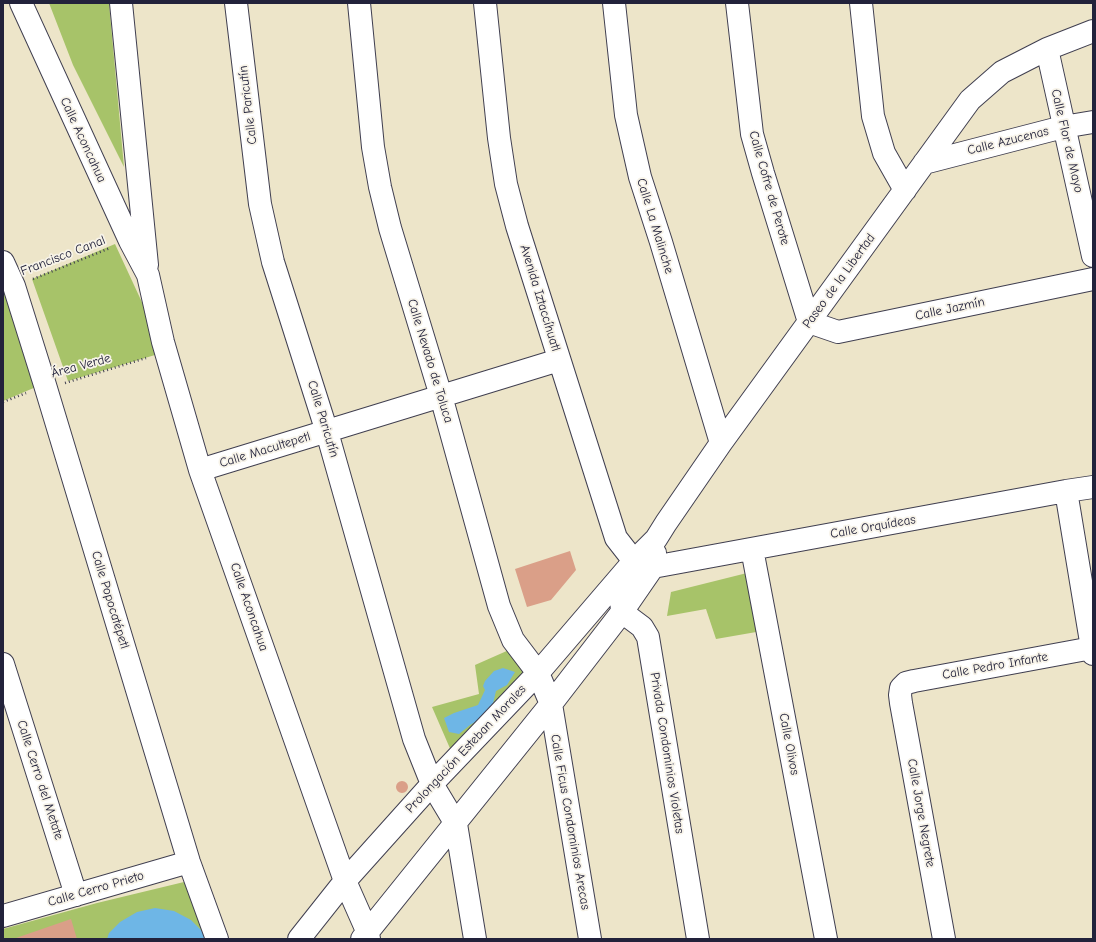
<!DOCTYPE html>
<html>
<head>
<meta charset="utf-8">
<style>
  body { margin:0 }
  #map { position:relative; width:1096px; height:942px; overflow:hidden; background:#ede5c9; font-family:"Comic Neue",sans-serif }
  canvas { display:block }
  .frame { position:absolute; inset:0; border:4px solid #22223b; pointer-events:none }
</style>
</head>
<body>
<div id="map">
<canvas width="1096" height="942"></canvas>
<div class="frame"></div>
</div>
<script>
const context = document.querySelector('canvas').getContext('2d');
context.lineJoin = 'round';
function fillPath(path, color) { context.fillStyle = color; context.fill(path, 'evenodd'); }
const shape = rows => new Path2D(rows.map(r => 'M' + r).join(''));
function strokePath(path, color, width, dash) { context.strokeStyle = color; context.lineWidth = width; context.lineCap = dash ? 'butt' : 'round'; context.setLineDash(dash || []); context.stroke(path); }
function write(font, color, halo, rows, align = 'center') {
  context.font = font + ' "Comic Neue",sans-serif'; context.lineWidth = 3.5; context.setLineDash([]); context.textBaseline = 'middle'; context.strokeStyle = halo; context.fillStyle = color; for (const [text, x, y, turn = 0] of rows) {
    context.save(); context.translate(x, y); context.rotate((+turn || 0) * Math.PI / 180); context.textAlign = isNaN(turn) ? turn : align; if (halo) context.strokeText(text, 0, 0); context.fillText(text, 0, 0); context.restore();
  }
}
fillPath(shape([
  [49,3,109,3,124,167,73,65],
  [115,244,165,352,68,381,32,279],
  [3,287,43,384,3,401],
  [751,572,762,631,716,639,706,609,667,616,671,592],
  [518,646,536,665,452,753,432,707,479,694,475,665],
  [184,882,210,939,3,939,3,929,97,903]
]), '#a7c369');
fillPath(shape([
  [503,668,515,672,507,685,496,691,492,708,482,718,470,725,459,734,449,732,444,718,454,713,478,705,485,690,483,686,485,681,494,671],
  [155,908,174,911,191,920,205,934,207,939,107,939,109,933,120,922,137,912]
]), '#6eb6e6');
fillPath(shape([
  [570,551,576,570,551,600,527,607,515,569],
  '396 787a6 6 0 1 1 12 0a6 6 0 1 1-12 0Z',
  [71,919,77,939,16,939,16,938]
]), '#da9f88');
const minor = shape([
  [21,3,130,241,148,275,163,342,200,470,345,881,368,933,369,939],
  [121,3,147,265],
  [236,3,260,204,273,262,327,432,414,739,432,784,456,824,475,939],
  [359,3,373,147,380,187,390,228,441,396,499,606,513,640,538,673,551,704,590,939],
  [485,3,499,138,506,184,517,226,616,538,634,561,653,567],
  [614,3,626,115,640,177,661,242,721,443],
  [737,3,752,134,763,173,809,322,838,332,1093,279],
  [861,3,873,116,884,153,905,190],
  [1047,49,1093,256],
  [924,163,1063,127,1093,122],
  [3,262,14,286,45,385,189,862,217,939],
  [200,470,559,360],
  [1066,491,1093,654],
  [752,549,826,939],
  [653,567,1066,491,1093,487],
  [621,598,622,612,642,627,648,637,698,939],
  [3,664,76,895],
  [3,916,189,862],
  [299,939,345,881,432,784,538,673,634,561,656,539,666,523,721,443,970,100,1002,72,1047,49,1093,31],
  [362,939,551,704,622,612,653,567,655,553],
  [944,939,901,703,900,695,901,688,906,683,914,681,1092,648]
]);
strokePath(minor, '#403f50', 24);
strokePath(shape([
  [33,279,110,248],
  [65,383,146,358],
  [3,402,26,393]
]), '#403f50', 2.5, [1, 3]);
strokePath(minor, '#fff', 22);
write('13px', '#22223b', '#f7f3e8', [
  ["Calle Paricutín",248,105,-97],
  ["Calle Aconcahua",83,140,65],
  ["Calle Azucenas",1008,141,-14],
  ["Calle Flor de Mayo",1067,141,77],
  ["Calle Cofre de Perote",769,188,74],
  ["Calle La Malinche",655,226,73],
  ["Francisco Canal",63,256,-21],
  ["Paseo de la Libertad",839,281,-54],
  ["Avenida Iztaccíhuatl",540,298,73],
  ["Calle Jazmín",950,309,-12],
  ["Calle Nevado de Toluca",430,361,73],
  ["Área Verde",81,366,-15],
  ["Calle Paricutín",323,419,73],
  ["Calle Macultepetl",265,450,-17],
  ["Calle Orquídeas",873,527,-10],
  ["Calle Popocatépetl",110,600,73],
  ["Calle Aconcahua",249,607,71],
  ["Calle Pedro Infante",995,666,-10],
  ["Calle Olivos",789,744,79],
  ["Prolongación Esteban Morales",466,749,-47],
  ["Privada Condominios Violetas",667,753,81],
  ["Calle Cerro del Metate",40,780,72],
  ["Calle Jorge Negrete",921,813,80],
  ["Calle Ficus Condominios Arecas",570,822,80],
  ["Calle Cerro Prieto",96,889,-16]
]);
</script>
</body>
</html>
